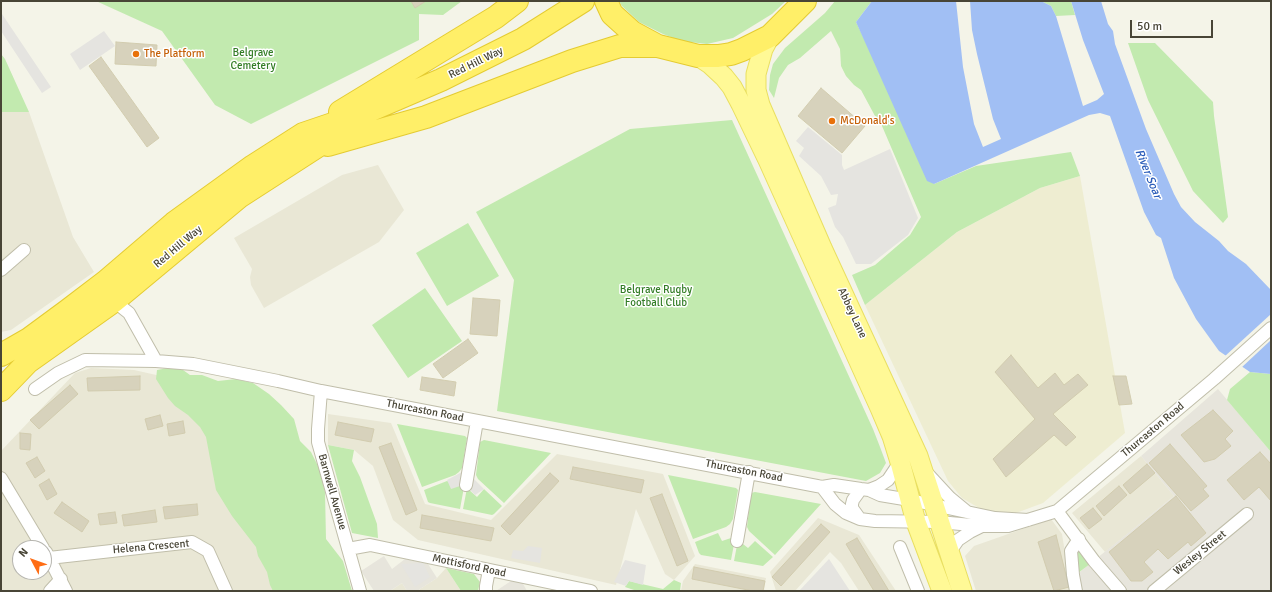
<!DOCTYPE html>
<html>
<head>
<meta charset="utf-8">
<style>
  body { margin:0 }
  #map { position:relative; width:1272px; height:592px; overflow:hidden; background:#f4f4e8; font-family:Signika,sans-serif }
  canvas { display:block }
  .frame { position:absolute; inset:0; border:2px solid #484536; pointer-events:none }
  .north { position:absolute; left:12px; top:540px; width:40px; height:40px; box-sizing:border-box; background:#fff; border:1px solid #b6b5af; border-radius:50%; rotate:311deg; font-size:11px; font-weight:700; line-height:16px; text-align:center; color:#484536 }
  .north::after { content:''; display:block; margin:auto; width:14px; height:18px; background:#ff6d14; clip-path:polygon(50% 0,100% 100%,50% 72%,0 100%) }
  .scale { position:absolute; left:1130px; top:20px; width:83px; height:18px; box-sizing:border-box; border:2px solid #484536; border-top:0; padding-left:5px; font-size:12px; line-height:14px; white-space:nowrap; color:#484536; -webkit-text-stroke:3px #fff; paint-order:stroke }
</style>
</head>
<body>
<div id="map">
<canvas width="1272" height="592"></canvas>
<div class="frame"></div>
<div class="north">N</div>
<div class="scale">50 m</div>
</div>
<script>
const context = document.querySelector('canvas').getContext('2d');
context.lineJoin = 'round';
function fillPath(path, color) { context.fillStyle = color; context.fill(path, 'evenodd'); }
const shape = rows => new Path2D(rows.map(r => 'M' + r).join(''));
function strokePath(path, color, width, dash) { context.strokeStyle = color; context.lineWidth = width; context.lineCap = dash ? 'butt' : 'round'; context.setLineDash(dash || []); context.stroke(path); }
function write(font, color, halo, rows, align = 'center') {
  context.font = font + ' Signika,sans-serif'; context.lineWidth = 3; context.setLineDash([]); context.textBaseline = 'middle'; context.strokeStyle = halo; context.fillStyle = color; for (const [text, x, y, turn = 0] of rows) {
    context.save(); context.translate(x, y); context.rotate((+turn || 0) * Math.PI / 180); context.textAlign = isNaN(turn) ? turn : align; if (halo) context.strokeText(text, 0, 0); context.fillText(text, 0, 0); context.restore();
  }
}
fillPath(shape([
  [1,112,29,112,73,237,94,272,11,330,1,332],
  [378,165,404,210,379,242,264,308,251,285,250,277,252,269,234,238,342,175],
  [91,368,134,370,201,385,301,591,1,591,1,451,75,373],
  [20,548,44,548,44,572,20,572],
  [328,414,391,423,425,504,491,520,557,454,663,474,695,556,674,580,665,574,636,509,616,585,418,540,393,520,373,466,354,450,328,445],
  [1141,456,1174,496,1105,552,1072,513],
  [818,518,859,535,896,591,859,591,841,563,830,552,795,591,776,591,770,572],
  [1051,519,1062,534,1071,591,976,591,965,556,974,546],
  [695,564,766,578,764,591,681,591,683,581],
  [446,568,461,591,417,591,437,578],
  [402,583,407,591,390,591]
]), '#e9e7d5');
fillPath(shape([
  [1218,389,1271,452,1271,591,1080,591,1076,575,1174,496,1141,456],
  [384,556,392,569,405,559,428,564,437,578,417,591,407,591,402,583,390,591,374,591,361,571],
  [514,579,522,582,527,591,496,591]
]), '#e7e5dc');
fillPath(shape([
  [1080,176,1125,433,1043,503,1016,513,996,513,979,508,962,498,948,481,865,305,957,232,1040,188]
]), '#eeedd1');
fillPath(shape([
  [96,1,462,1,443,15,419,14,419,40,251,124,215,105,162,31],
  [619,1,786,1,772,14,733,38,707,44,681,41,663,34,639,22,622,6],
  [835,1,872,1,856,22,934,184,976,166,1071,152,1080,176,1040,188,957,232,865,305,852,275,875,265,910,235,921,217,879,119,875,116,861,90,854,85,846,76,841,66,840,49,831,31,800,58,788,65,779,78,774,98,769,90,770,75,773,64,785,48,825,13],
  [1041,1,1071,1,1075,15,1056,16,1051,6],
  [1128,43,1155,43,1213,102,1214,116,1228,217,1223,223,1193,191,1148,100],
  [1,54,5,59,29,112,1,112],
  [732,120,873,429,880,447,886,463,880,473,866,481,497,411,514,280,476,212,630,129],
  [468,223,499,276,447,306,416,253],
  [425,288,462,341,408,378,372,325],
  [173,367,183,370,190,375,202,375,218,381,236,379,253,383,269,394,281,405,294,419,300,441,311,452,319,468,325,492,326,539,343,561,352,591,273,591,270,585,267,572,258,556,256,547,232,516,216,490,206,437,200,427,188,415,175,406,168,398,156,379,157,370],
  [1250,372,1271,374,1271,452,1227,400,1230,389],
  [397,424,465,436,467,438,462,468,459,472,455,475,422,487],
  [484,440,551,453,504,503,478,479,476,475,480,442],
  [328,445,354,450,352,461,360,477,377,524,378,538,352,533],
  [668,475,736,488,738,490,733,519,730,524,726,527,693,539],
  [447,481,464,487,460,509,430,503,428,502,424,490],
  [467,488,477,497,484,489,502,506,494,514,492,515,463,509],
  [755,492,821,504,775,555,749,531,747,527,751,493],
  [718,533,722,541,731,538,735,539,731,560,701,555,699,553,695,542],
  [738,540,748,548,755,541,773,557,763,566,734,561],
  [1080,546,1094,561,1078,573,1074,562],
  [446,568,474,574,480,582,478,591,461,591],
  [674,580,681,583,680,591,637,591,625,587,629,581,663,589]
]), '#c2eaaf');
fillPath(shape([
  [2,14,51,87,42,93,1,31,1,15],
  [104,31,115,46,80,70,70,54],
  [808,127,842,155,842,165,844,170,890,149,918,218,908,235,871,264,856,264,843,237,835,227,828,208,836,205,838,194,831,195,821,176,799,156,804,148,796,141],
  [464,468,473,470,474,479,484,489,475,495,466,486,460,486,451,489,447,480,462,472],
  [528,546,542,548,540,563,511,558,513,550,523,551],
  [829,559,850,591,799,591],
  [625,560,646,565,643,585,629,581,626,586,614,582],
  [423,563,430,577,415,587,401,564]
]), '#e5e4e0');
fillPath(shape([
  [872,1,956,1,963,67,974,124,983,147,1001,139,993,119,977,54,972,30,970,1,1041,1,1051,6,1056,16,1083,106,1097,100,1104,94,1083,40,1071,1,1101,1,1108,24,1113,31,1115,44,1146,129,1174,194,1181,207,1195,222,1219,241,1228,251,1246,264,1271,290,1271,374,1250,372,1219,351,1196,319,1174,278,1161,238,1156,235,1144,212,1110,116,1100,113,1089,115,934,184,927,181,856,22]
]), '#a1bff4');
fillPath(shape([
  [1271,314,1271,340,1241,368,1224,357]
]), '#f4f4e8');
const building = shape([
  [411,1,426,1,415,8,411,1],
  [116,42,157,45,156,66,115,64,116,42],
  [101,57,159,138,147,147,89,66,101,57],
  [821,88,865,126,842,153,798,116,821,88],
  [473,298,500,300,497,336,470,334,473,298],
  [468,339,478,353,443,378,433,364,468,339],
  [1011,355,1038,388,1055,373,1064,385,1078,374,1088,385,1053,414,1076,437,1066,446,1054,435,1006,477,993,459,1035,419,995,372,1011,355],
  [140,376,140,390,88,391,87,378,140,376],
  [1113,376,1126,376,1132,404,1119,405,1113,376],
  [422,377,456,382,454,396,420,390,422,377],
  [70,385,78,394,39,429,30,420,70,385],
  [1213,410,1233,431,1225,439,1231,446,1215,459,1204,462,1181,435,1213,410],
  [160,415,163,426,148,430,145,419,160,415],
  [183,421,185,433,169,436,167,424,183,421],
  [338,422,374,429,371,442,335,435,338,422],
  [20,433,31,434,30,450,20,449,20,433],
  [391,443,417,510,406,515,379,447,391,443],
  [1170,444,1207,486,1203,489,1209,496,1191,511,1149,463,1170,444],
  [1260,452,1271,464,1271,501,1259,487,1244,500,1227,480,1260,452],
  [37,457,45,471,35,478,26,463,37,457],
  [1147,464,1155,473,1130,494,1123,485,1147,464],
  [573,467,644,480,641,493,570,479,573,467],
  [550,473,559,481,510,535,501,526,550,473],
  [49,479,57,494,47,500,39,485,49,479],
  [1119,486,1127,495,1104,516,1096,506,1119,486],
  [662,494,688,561,677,566,650,498,662,494],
  [1176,496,1206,533,1191,546,1188,542,1168,559,1158,549,1144,562,1153,572,1142,581,1131,581,1109,552,1176,496],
  [62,502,89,521,82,532,54,513,62,502],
  [197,504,198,515,165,519,163,507,197,504],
  [1093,508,1102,519,1089,529,1080,518,1093,508],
  [155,510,157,522,124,526,122,515,155,510],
  [115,512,117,523,100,525,98,514,115,512],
  [422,515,494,528,491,541,420,528,422,515],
  [821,524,830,532,781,586,772,577,821,524],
  [1056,535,1069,587,1054,591,1038,542,1056,535],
  [857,538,866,553,889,591,874,591,846,544,857,538],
  [694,567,765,581,763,591,753,591,692,579,694,567]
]);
fillPath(building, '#d7d2bc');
strokePath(building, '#d2ccaf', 1);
const street = shape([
  [1,270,24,250],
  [114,301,129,313,156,361],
  [35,389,58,373,85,360,156,361,193,364,278,381,321,391,817,486,822,487,834,485,861,489,869,490,880,495,910,500,995,518,1028,520],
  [321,391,318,429,318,442,360,591],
  [926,472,950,498,967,512],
  [1,478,43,548],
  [466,485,477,421],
  [822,487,835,504,846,513,860,519,875,521,939,522,982,526,1008,526,1057,511,1214,379,1271,328],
  [869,490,879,486,888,480,900,462],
  [1057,511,1094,561,1120,591],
  [860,519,852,508,852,504,853,500,861,489],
  [737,541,749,472],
  [900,547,918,591],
  [348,549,370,545,591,591],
  [46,552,66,591],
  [949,553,958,540,970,532,982,526],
  [49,558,192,542,208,551,226,591],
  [50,591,61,579],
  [486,591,486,586,489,570],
  [1076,591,1073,575,1071,551,1079,539],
  [1154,591,1247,514]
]);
const primary = shape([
  [770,36,763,49,756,74,756,90,760,105,822,248,918,456,962,591],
  [698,56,710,64,724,77,732,87,741,104,768,160,880,408,892,436,900,462,916,522,942,591]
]);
const highway = shape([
  [606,1,612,14,632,32,658,46,698,56,718,56,731,54,742,50,770,36,805,1],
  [340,112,496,17,517,1],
  [328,145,426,117,572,61,620,46,658,46],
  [1,355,29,339,67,311,105,282,174,223,253,166,303,134,362,114,441,80,523,39,583,1],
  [1,390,28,362,114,301,239,197,335,135,344,128]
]);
strokePath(street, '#c0beaa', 14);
strokePath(primary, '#e9df61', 21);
strokePath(highway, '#e4cb32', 24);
strokePath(street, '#fff', 12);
strokePath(primary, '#fff996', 19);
strokePath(highway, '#ffef68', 22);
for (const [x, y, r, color] of [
  [136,54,4,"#e8710a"],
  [832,121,4,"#e8710a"]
]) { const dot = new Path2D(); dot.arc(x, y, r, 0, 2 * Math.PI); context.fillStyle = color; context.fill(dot); strokePath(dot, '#fff', 1.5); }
write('11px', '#337d26', '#fff', [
  ["Belgrave",253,53],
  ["Cemetery",253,66],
  ["Belgrave Rugby",656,290],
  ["Football Club",656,303]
]);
write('11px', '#c56008', '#fff', [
  ["The Platform",144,54],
  ["McDonald's",840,121]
], 'left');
write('11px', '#484536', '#fff', [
  ["Red Hill Way",476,63,-26],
  ["Red Hill Way",178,247,-40],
  ["Abbey Lane",852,313,65],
  ["Thurcaston Road",425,411,11],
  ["Thurcaston Road",1153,430,-40],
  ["Thurcaston Road",744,471,11],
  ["Barnwell Avenue",332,492,74],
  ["Helena Crescent",151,547,-5],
  ["Wesley Street",1200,553,-39],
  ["Mottisford Road",469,566,12]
]);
write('italic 12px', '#2a5cb9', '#fff', [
  ["River Soar",1148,174,68]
]);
</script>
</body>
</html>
